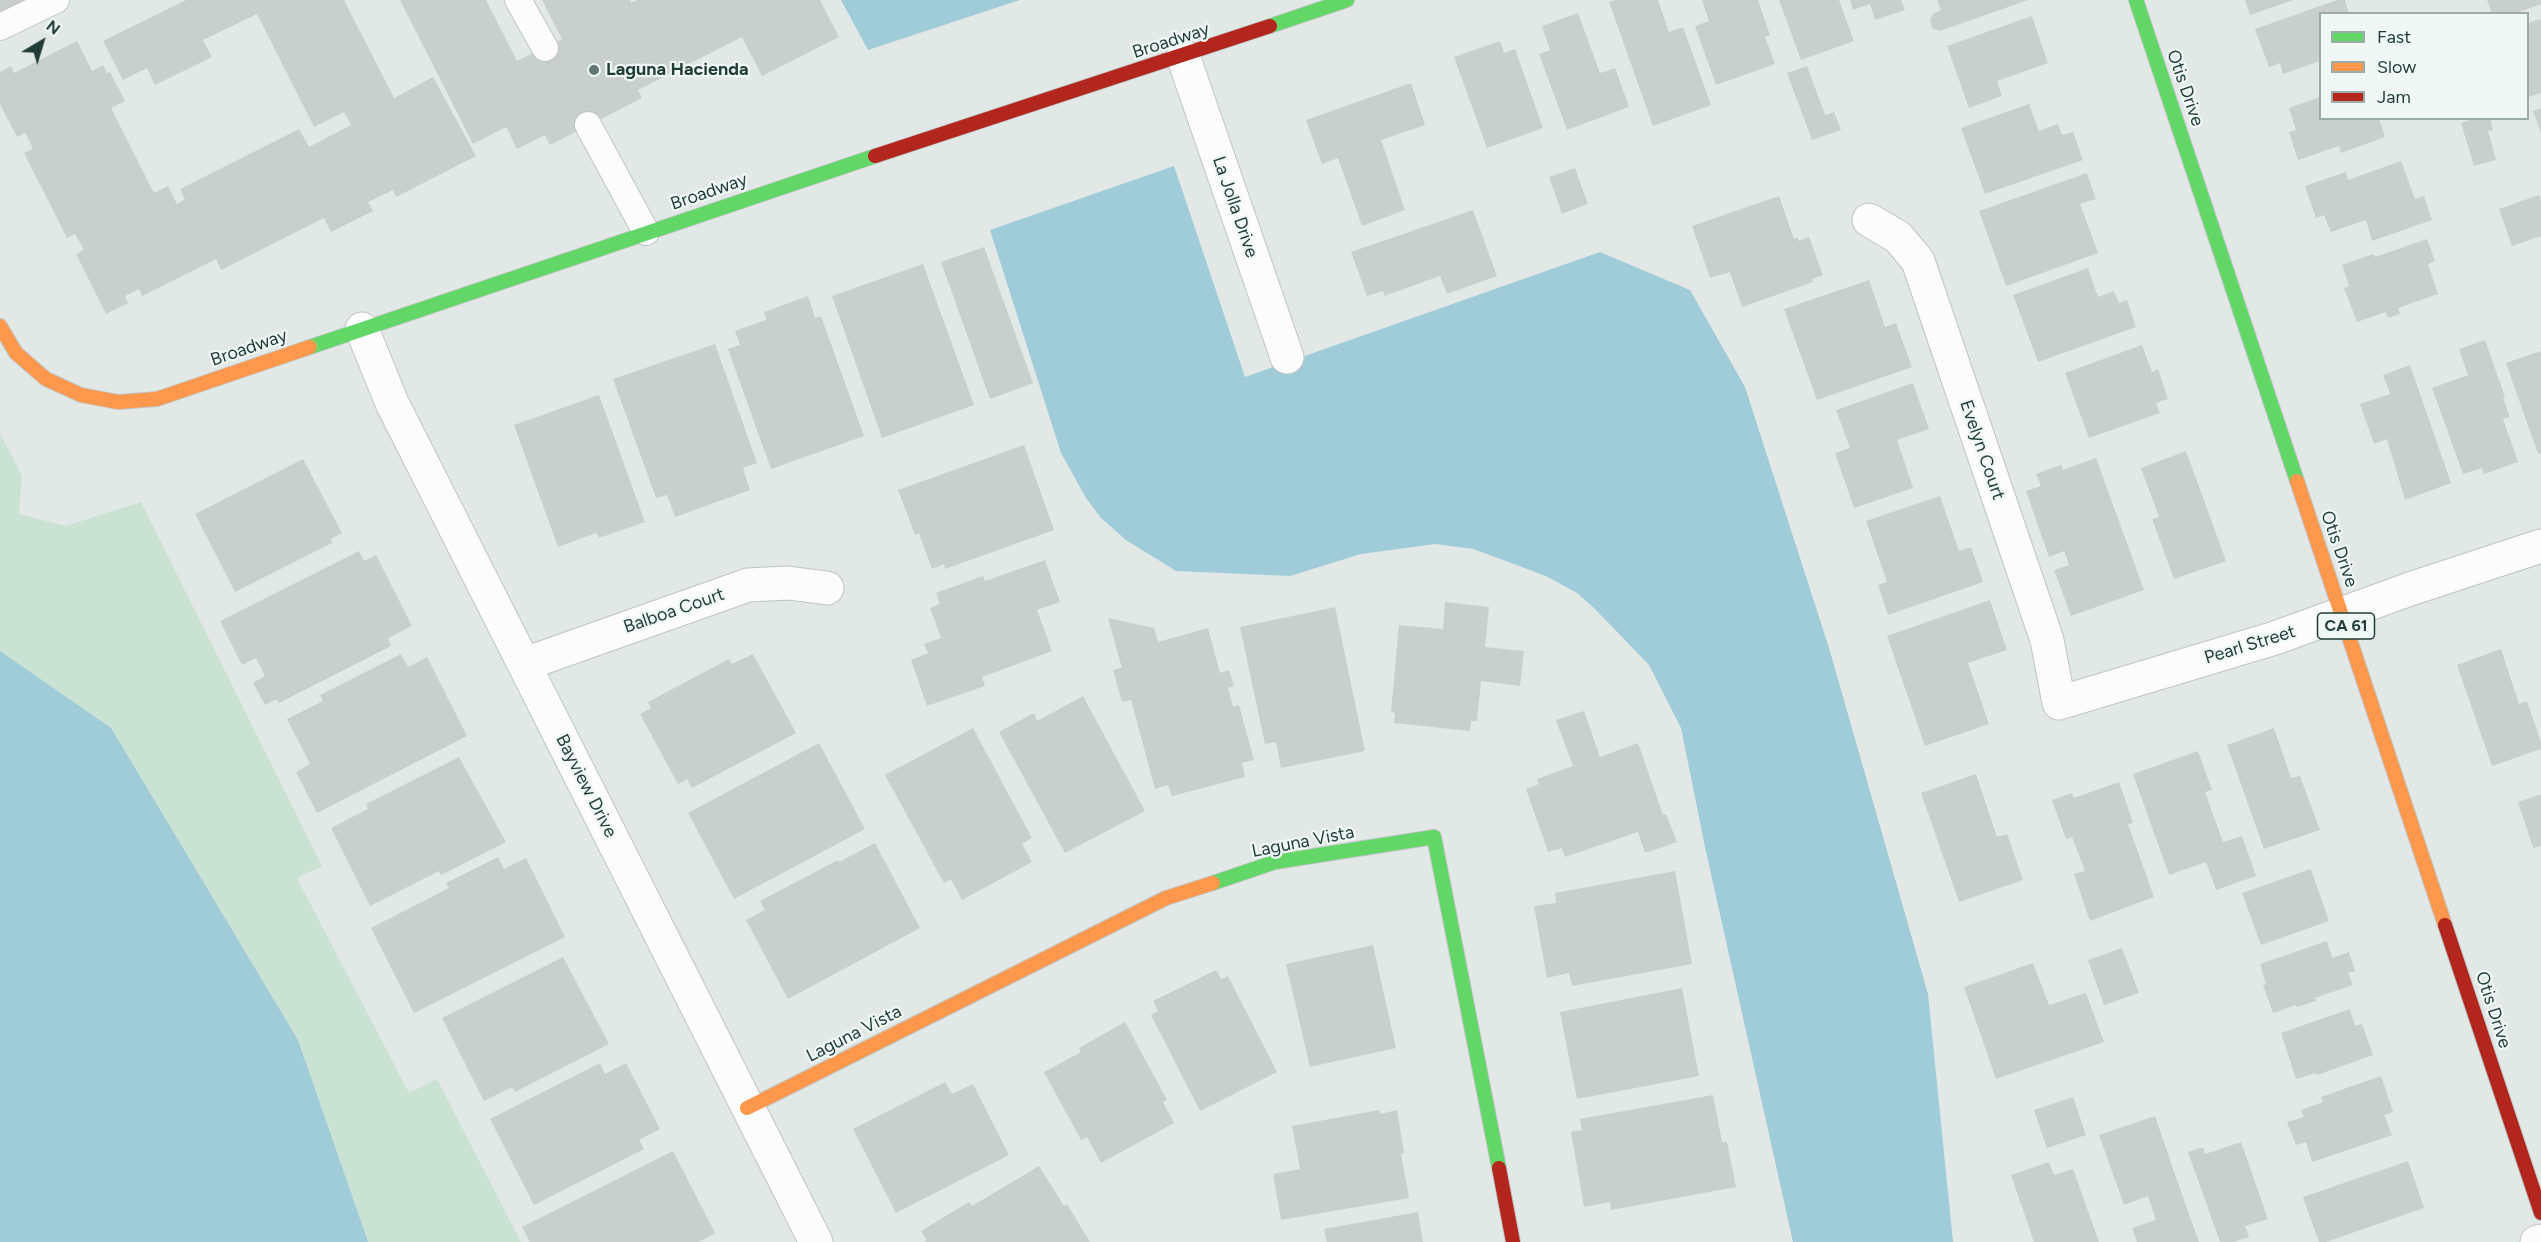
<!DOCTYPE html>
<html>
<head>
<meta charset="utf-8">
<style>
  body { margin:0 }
  #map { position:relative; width:2541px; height:1242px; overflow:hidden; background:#e2e8e6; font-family:Figtree,sans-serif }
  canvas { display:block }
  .legend { position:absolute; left:2319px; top:12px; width:210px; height:108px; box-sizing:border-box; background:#eff8f4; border:2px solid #9cada8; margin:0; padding:8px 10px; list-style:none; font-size:18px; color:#1f3c37 }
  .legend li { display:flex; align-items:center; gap:12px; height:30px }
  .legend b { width:30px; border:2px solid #9cada8 }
  .north { position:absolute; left:12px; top:12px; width:60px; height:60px; -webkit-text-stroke:4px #eff8f4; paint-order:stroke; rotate:38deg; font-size:16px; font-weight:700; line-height:24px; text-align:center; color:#1f3c37 }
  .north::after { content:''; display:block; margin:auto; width:21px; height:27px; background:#1f3c37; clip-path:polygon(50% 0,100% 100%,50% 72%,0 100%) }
</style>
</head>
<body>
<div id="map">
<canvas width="2541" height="1242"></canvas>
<ul class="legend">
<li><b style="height:8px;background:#63d668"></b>Fast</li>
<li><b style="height:8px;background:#ff974d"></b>Slow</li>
<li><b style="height:8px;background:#b3261e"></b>Jam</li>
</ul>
<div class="north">N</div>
</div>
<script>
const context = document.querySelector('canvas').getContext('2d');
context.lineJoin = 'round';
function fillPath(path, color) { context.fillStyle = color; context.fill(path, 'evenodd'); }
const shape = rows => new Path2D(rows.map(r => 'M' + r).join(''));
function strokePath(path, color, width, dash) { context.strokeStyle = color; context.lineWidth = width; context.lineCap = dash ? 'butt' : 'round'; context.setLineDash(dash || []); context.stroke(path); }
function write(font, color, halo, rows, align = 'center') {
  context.font = font + ' Figtree,sans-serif'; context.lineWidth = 4.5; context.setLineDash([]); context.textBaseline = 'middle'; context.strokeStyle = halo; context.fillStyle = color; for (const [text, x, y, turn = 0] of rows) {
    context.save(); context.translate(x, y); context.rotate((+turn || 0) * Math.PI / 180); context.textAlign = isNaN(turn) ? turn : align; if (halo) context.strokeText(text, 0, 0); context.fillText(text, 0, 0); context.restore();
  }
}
fillPath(shape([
  [0,433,22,476,19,514,66,526,141,502,322,866,297,878,409,1093,437,1079,521,1242,0,1242]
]), '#cae2d4');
fillPath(shape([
  [841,0,1020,0,868,50],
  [1174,166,1245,377,1600,252,1690,290,1745,387,1829,648,1928,994,1953,1242,1793,1242,1705,847,1681,728,1649,665,1595,609,1577,593,1548,577,1514,564,1473,549,1435,544,1361,554,1290,576,1176,571,1126,540,1101,518,1086,498,1061,453,990,230],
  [0,651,111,728,298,1040,368,1242,0,1242]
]), '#a0cbd9');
fillPath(shape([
  [0,0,31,0,0,16],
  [186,0,344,0,394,98,433,77,476,156,396,197,393,190,368,202,373,211,331,232,324,218,221,270,216,259,142,296,139,289,125,296,128,303,106,314,76,254,84,250,75,234,67,238,24,153,33,149,25,133,17,137,0,104,0,72,11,66,14,73,77,41,92,71,103,65,107,73,110,72,125,101,111,108,154,193,168,186,177,204,185,199,180,189,299,129,309,147,351,125,344,112,314,127,257,14,203,40,212,57,155,85,147,68,123,80,103,41],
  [400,0,486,0,517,61,562,39,542,0,630,0,631,3,637,0,820,0,839,37,762,76,742,37,638,90,642,98,550,145,545,135,517,149,506,127,473,144],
  [1615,0,1658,0,1669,32,1683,27,1711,105,1653,126,1609,2],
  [1702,0,1758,0,1770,35,1765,37,1775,64,1716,85,1695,26,1709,21],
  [1779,0,1839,0,1854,41,1801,60],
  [1850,0,1901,0,1905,10,1875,20,1870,4,1853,10],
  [1937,0,2028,0,1940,31,1932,28,1930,20,1933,14,1941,10],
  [2245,0,2293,0,2250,15],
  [2337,0,2345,0,2349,14,2320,14,2320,61,2283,74,2280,63,2269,67,2255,29],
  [2487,0,2541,0,2541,4,2514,14,2492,14],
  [1578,13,1600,73,1615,68,1629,107,1567,130,1539,54,1550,50,1542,26],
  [2032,16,2048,63,1997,81,2002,96,1969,108,1947,46],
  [2541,19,2541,93,2529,97,2528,23],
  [1500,41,1504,53,1515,49,1543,128,1487,148,1454,57],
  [1807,66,1825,115,1834,112,1841,130,1812,140,1787,73],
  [1411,83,1425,125,1381,140,1405,210,1362,226,1338,158,1322,164,1306,120],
  [2320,97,2320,118,2379,118,2385,137,2341,153,2339,146,2298,160,2289,132,2296,130,2289,108],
  [2029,104,2039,131,2058,124,2062,135,2073,132,2083,160,1985,194,1961,128],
  [2541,108,2541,133,2533,111],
  [2475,118,2490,118,2493,130,2488,131,2496,160,2474,166,2461,123],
  [2401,161,2415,199,2424,196,2432,220,2372,241,2366,220,2331,232,2324,215,2316,218,2305,186,2346,172,2348,180],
  [1575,168,1588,204,1562,214,1549,177],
  [2087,173,2096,199,2080,204,2098,253,2006,286,1979,211],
  [2539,195,2541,201,2541,236,2512,246,2499,209],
  [1779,196,1794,239,1798,237,1798,241,1809,237,1823,275,1812,279,1813,282,1742,307,1730,272,1710,278,1692,226],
  [1473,210,1497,276,1447,294,1440,276,1384,296,1383,291,1367,296,1351,252],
  [2427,239,2435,261,2428,264,2438,294,2398,308,2400,314,2388,318,2386,312,2357,322,2344,288,2349,286,2342,265,2373,254,2375,257],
  [984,247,1033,383,990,399,941,262],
  [923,264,974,405,882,438,832,296],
  [2088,268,2098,297,2114,291,2119,303,2127,300,2136,327,2038,362,2013,295],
  [1869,280,1885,327,1896,323,1912,367,1817,400,1784,309],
  [808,296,815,318,821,316,864,436,771,469,728,349,740,345,735,331,766,320,764,312],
  [2485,340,2505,397,2503,398,2510,417,2503,419,2518,462,2484,474,2482,468,2463,474,2432,388,2468,375,2459,349],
  [715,344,757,463,743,468,750,490,675,517,667,495,656,498,613,379],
  [2142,345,2152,372,2158,369,2168,399,2156,403,2160,413,2089,438,2065,373],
  [2541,351,2541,453,2538,454,2506,363],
  [2410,365,2451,483,2405,500,2387,439,2374,444,2360,404,2390,394,2383,375],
  [1913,383,1929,429,1897,440,1913,488,1854,508,1835,453,1850,448,1836,410],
  [599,395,645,522,599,538,596,533,558,547,514,425],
  [1024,445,1054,530,945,569,944,564,932,569,919,533,915,535,898,490],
  [2186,451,2226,561,2174,579,2152,519,2159,517,2141,468],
  [2096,458,2144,590,2071,616,2054,570,2069,565,2064,551,2049,557,2026,491,2041,486,2036,474,2061,465,2063,470],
  [303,459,342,533,331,539,332,543,235,592,195,514],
  [1940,496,1959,551,1971,547,1983,582,1888,615,1878,585,1887,582,1866,521],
  [359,551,364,561,376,555,412,626,388,638,391,646,279,703,277,699,265,705,253,683,265,676,256,658,242,665,220,621],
  [1045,560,1060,602,1037,610,1052,651,982,677,985,686,927,706,911,660,928,653,924,644,941,638,930,608,940,604,936,593,983,576,985,581],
  [1990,600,2007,650,1968,663,1989,724,1925,746,1887,636],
  [1445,602,1489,607,1485,647,1524,651,1520,686,1481,681,1477,721,1471,721,1470,731,1394,723,1395,713,1391,712,1399,625,1443,629],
  [1335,607,1365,751,1281,768,1276,742,1265,744,1240,627],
  [1108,618,1154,628,1158,642,1208,628,1220,673,1229,670,1234,686,1228,688,1233,707,1239,705,1254,760,1242,763,1245,777,1172,796,1168,785,1155,789,1131,700,1122,702,1113,670,1122,668],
  [2501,649,2519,704,2527,701,2541,742,2541,749,2492,766,2457,665],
  [401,654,408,667,427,657,467,736,317,813,296,772,310,764,287,719,323,701,320,695],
  [753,654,796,733,692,788,687,779,678,784,640,714,651,708,648,702,729,659,732,664],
  [1083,696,1145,811,1065,853,999,732,1034,713,1037,721],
  [1584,711,1600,757,1638,743,1663,815,1666,814,1677,842,1645,853,1638,832,1565,857,1562,848,1548,852,1526,789,1539,784,1537,779,1573,766,1556,720],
  [973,728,1032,838,1022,844,1032,862,962,900,951,879,944,883,885,775],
  [2274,728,2291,778,2300,776,2320,830,2264,849,2227,745],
  [819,743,865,829,734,899,688,813],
  [2198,751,2212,790,2205,792,2223,842,2242,836,2256,876,2216,890,2206,862,2169,875,2133,774],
  [459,757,506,842,441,875,439,871,370,906,331,828,368,809,366,804],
  [1976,774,1997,837,2007,834,2023,880,1959,902,1921,793],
  [2119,782,2133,823,2128,824,2154,897,2090,921,2074,874,2085,871,2072,837,2066,839,2052,800,2072,793,2074,798],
  [2541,794,2541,846,2533,848,2518,802],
  [875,843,920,928,788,999,746,920,765,910,760,901,838,860,839,862],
  [498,857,504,869,526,858,565,937,414,1013,371,928,449,888,446,883],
  [2311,869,2329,921,2261,945,2242,893],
  [1675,871,1692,964,1572,986,1569,973,1547,978,1534,906,1556,903,1555,893],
  [2327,941,2332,958,2349,952,2355,971,2348,973,2353,985,2315,998,2316,1001,2297,1007,2296,1005,2273,1013,2263,985,2266,984,2260,964],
  [1373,945,1396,1048,1310,1067,1286,964],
  [2122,948,2139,993,2104,1005,2088,960],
  [563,957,609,1044,515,1092,512,1087,484,1101,442,1018],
  [2033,963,2049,1005,2086,993,2104,1042,1996,1079,1964,987],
  [1216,970,1221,979,1228,976,1277,1072,1200,1111,1151,1015,1158,1011,1153,1001],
  [1682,988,1699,1076,1577,1099,1560,1012],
  [2350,1009,2355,1026,2362,1024,2373,1055,2317,1075,2316,1073,2296,1079,2281,1033],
  [1125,1022,1167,1100,1163,1102,1174,1123,1101,1163,1087,1137,1081,1140,1044,1072,1081,1052,1079,1048],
  [600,1063,605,1074,626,1063,660,1129,639,1140,644,1149,534,1205,490,1119],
  [2381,1076,2393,1112,2384,1115,2392,1135,2312,1162,2306,1142,2296,1145,2287,1122,2304,1117,2301,1110,2323,1102,2321,1097],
  [945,1082,952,1094,973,1084,1009,1155,896,1213,853,1129],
  [1713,1095,1722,1142,1727,1142,1736,1187,1611,1210,1610,1202,1584,1207,1571,1132,1582,1130,1580,1119],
  [2073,1097,2086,1135,2047,1148,2034,1110],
  [1379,1110,1380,1114,1397,1110,1404,1153,1401,1154,1409,1198,1281,1220,1273,1174,1300,1169,1292,1126],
  [2155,1116,2179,1186,2199,1242,2137,1242,2132,1228,2156,1220,2148,1196,2124,1205,2099,1135],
  [2241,1142,2268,1219,2245,1226,2249,1237,2234,1242,2220,1242,2188,1152,2203,1147,2205,1154],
  [673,1151,715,1233,699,1242,530,1242,522,1227],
  [2408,1161,2424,1208,2326,1242,2319,1242,2303,1197],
  [2049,1162,2054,1175,2073,1169,2099,1242,2034,1242,2011,1175],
  [1039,1166,1064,1206,1067,1204,1090,1242,924,1242,927,1240,921,1231,969,1202,972,1206],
  [1418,1212,1423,1242,1327,1242,1324,1229]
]), '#c9cfcd');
const lane = shape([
  [518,0,545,48],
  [0,27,56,0],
  [588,125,646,232]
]);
const street = shape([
  [1183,56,1287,357],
  [1869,220,1898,237,1918,261,2047,640,2059,703,2275,638,2410,589,2541,546],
  [362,329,392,403,816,1242],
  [525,664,748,585,788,583,827,588],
  [2537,1242,2541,1241]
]);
const fast = shape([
  [2136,0,2297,481],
  [1270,26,1347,0],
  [310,347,875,156],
  [1213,883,1275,862,1434,837,1499,1168]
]);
const slow = shape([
  [0,326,16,353,46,379,81,395,118,402,157,399,310,347],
  [2297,481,2445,925],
  [747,1108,1166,898,1213,883]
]);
const jam = shape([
  [875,156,1270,26],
  [2445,925,2541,1213],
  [1499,1168,1513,1242]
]);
strokePath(lane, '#bfc5c3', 28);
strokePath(street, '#bfc5c3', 35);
strokePath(fast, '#bec6c4', 16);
strokePath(slow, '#bec6c4', 16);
strokePath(jam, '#bec6c4', 16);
strokePath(lane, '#fbfcfb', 26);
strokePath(street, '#fbfcfb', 33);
strokePath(fast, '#63d668', 14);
strokePath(slow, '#ff974d', 14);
strokePath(jam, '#b3261e', 14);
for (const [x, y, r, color] of [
  [594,70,6,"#637874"]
]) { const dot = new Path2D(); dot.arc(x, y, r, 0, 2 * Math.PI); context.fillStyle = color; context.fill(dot); strokePath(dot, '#eff8f4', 2); }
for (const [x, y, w] of [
  [2346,626,57]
]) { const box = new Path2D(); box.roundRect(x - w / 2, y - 13, w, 26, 4.5); context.fillStyle = '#eff8f4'; context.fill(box); strokePath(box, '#1f3c37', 1.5); }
write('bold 16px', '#1f3c37', null, [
  ["CA 61",2346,626]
]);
write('18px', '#1f3c37', '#eff8f4', [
  ["Broadway",1171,41,-18],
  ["Otis Drive",2185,88,71],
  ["Broadway",709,192,-19],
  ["La Jolla Drive",1235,207,71],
  ["Broadway",249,348,-19],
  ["Evelyn Court",1982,450,71],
  ["Otis Drive",2339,549,71],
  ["Balboa Court",674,611,-19],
  ["Pearl Street",2250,645,-17],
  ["Bayview Drive",586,786,63],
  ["Laguna Vista",1303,842,-11],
  ["Otis Drive",2493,1010,72],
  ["Laguna Vista",854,1034,-27]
]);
write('bold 18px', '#1f3c37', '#eff8f4', [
  ["Laguna Hacienda",606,70]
], 'left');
</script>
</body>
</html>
